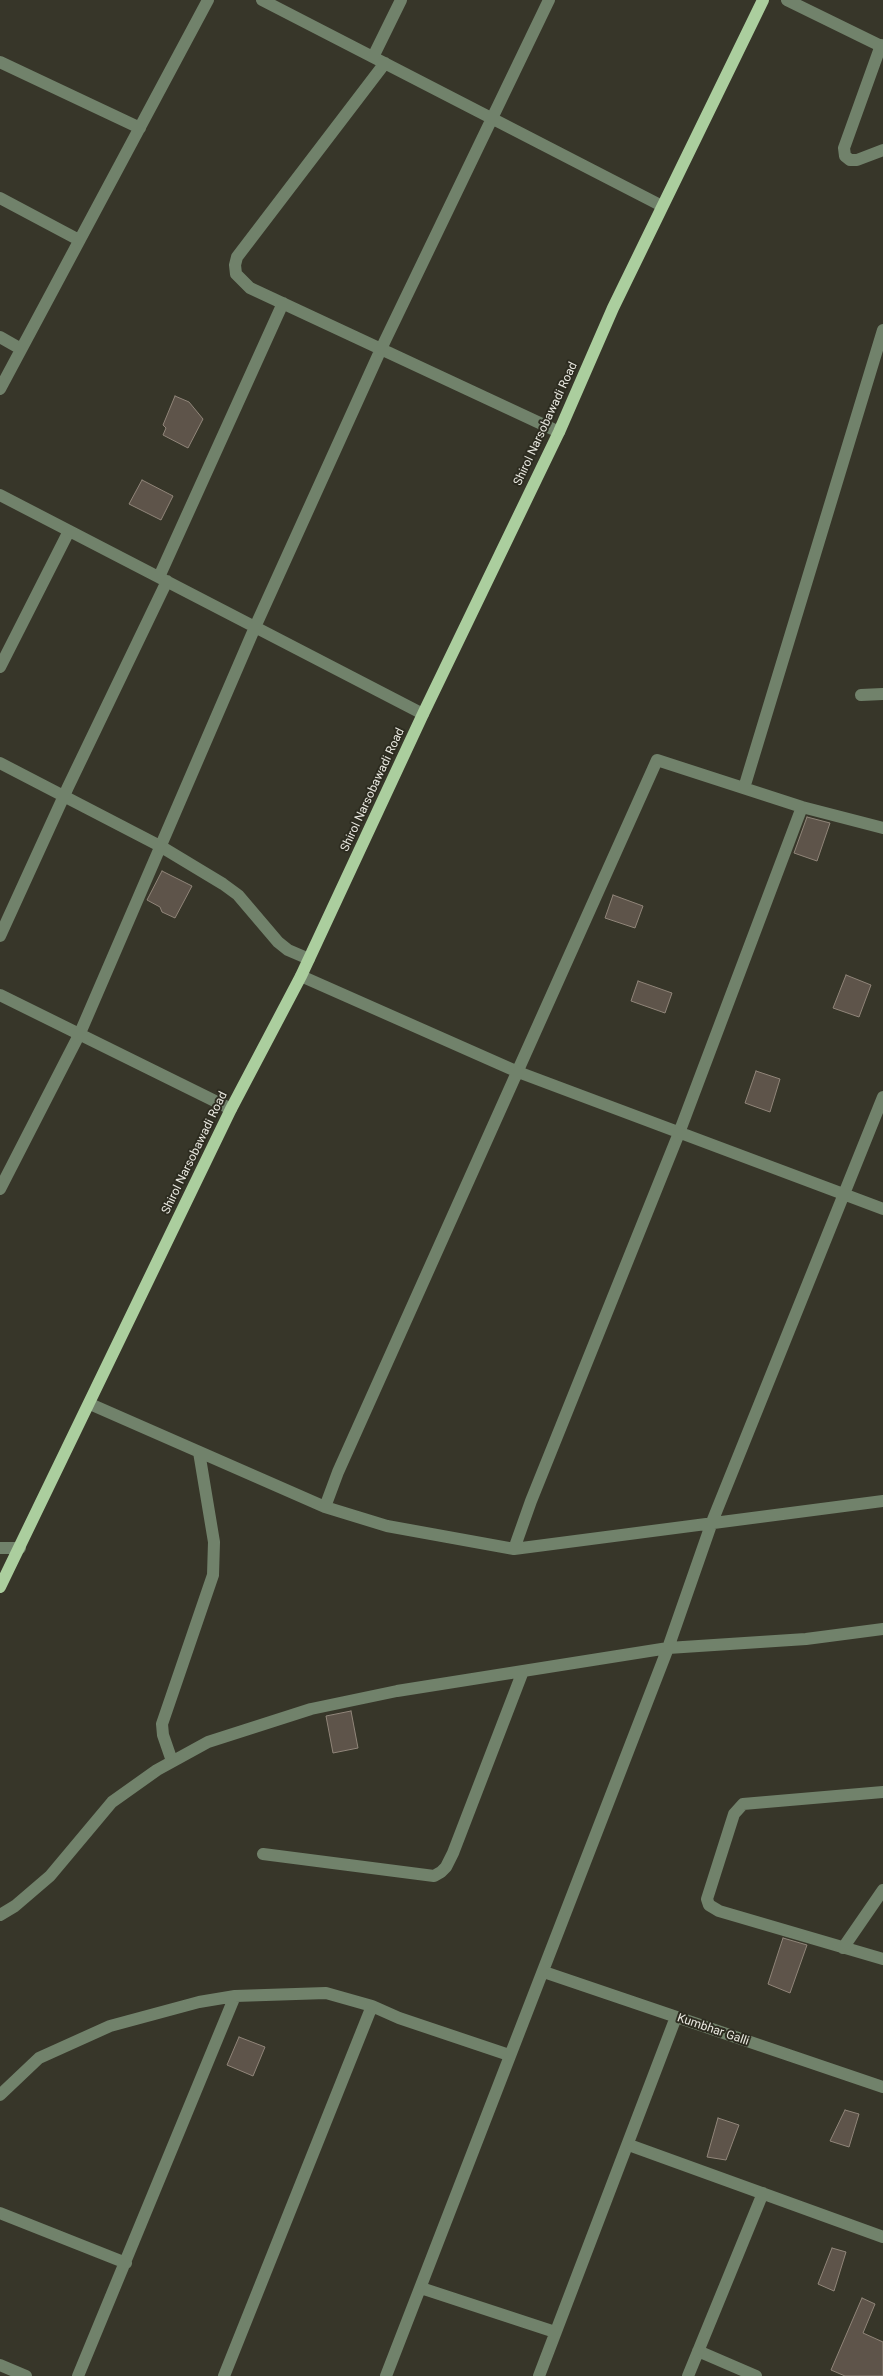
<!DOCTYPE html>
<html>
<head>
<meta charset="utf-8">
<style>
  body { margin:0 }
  canvas { display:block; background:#373629 }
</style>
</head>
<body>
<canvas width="883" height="2376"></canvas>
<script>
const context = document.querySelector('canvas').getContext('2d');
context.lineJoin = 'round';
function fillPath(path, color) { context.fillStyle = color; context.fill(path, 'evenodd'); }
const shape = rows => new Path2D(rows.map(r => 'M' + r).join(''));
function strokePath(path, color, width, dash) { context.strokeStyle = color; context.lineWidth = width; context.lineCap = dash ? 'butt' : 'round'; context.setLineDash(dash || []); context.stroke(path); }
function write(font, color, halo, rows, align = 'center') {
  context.font = font + ' Roboto,sans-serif'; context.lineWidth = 4; context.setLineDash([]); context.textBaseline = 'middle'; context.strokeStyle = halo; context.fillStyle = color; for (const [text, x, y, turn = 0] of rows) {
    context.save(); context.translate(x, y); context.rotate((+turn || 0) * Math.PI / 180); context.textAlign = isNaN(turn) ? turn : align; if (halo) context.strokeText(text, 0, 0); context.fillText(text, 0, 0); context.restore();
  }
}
const building = shape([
  [175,396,189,402,203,419,188,448,163,435,166,428,163,425,175,396],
  [142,480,173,496,161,520,129,504,142,480],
  [807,817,830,823,817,861,794,853,807,817],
  [162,871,192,886,175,918,162,912,160,907,147,900,162,871],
  [613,895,643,906,635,928,605,918,613,895],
  [846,975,871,985,859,1017,833,1008,846,975],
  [638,981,672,993,665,1013,631,1001,638,981],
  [756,1071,780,1079,770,1112,745,1103,756,1071],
  [351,1711,358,1748,333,1753,326,1716,351,1711],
  [783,1938,807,1945,790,1993,768,1984,783,1938],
  [239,2037,265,2047,253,2076,227,2065,239,2037],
  [845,2110,859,2114,849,2147,830,2141,845,2110],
  [718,2118,739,2125,726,2160,707,2157,718,2118],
  [832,2248,846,2252,834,2291,818,2284,832,2248],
  [862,2298,875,2304,863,2333,883,2342,883,2376,845,2376,831,2370,862,2298]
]);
fillPath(building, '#5e544a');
strokePath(building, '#908579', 1);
strokePath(shape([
  [262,0,662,206],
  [787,0,883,47],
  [881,45,844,148,845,156,850,160,857,160,883,150],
  [373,57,401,0],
  [0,62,140,128],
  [385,63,237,257,235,265,236,274,250,288,559,432],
  [0,198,79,240],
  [0,337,21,349],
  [0,389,208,0],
  [0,495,423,714],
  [159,577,283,303],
  [0,667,69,531],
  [861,695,883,694],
  [0,763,160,846,223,884,238,895,278,942,288,950,309,959],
  [744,788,883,330],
  [0,936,68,787,167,581],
  [301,976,518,1072,883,1209],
  [0,995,231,1109],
  [0,1189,80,1033,255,627,381,349,549,0],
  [90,1404,325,1507,387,1526,514,1549,883,1501],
  [325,1507,338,1472,657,760,802,807,883,828],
  [0,1548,20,1548],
  [514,1549,531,1501,679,1133,802,807],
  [172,1761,163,1735,162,1724,213,1575,214,1542,199,1452],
  [883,1792,743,1804,734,1814,707,1899,709,1905,719,1911,883,1959],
  [263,1854,434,1876,441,1872,446,1867,453,1853,523,1671],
  [0,1915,15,1906,50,1876,112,1802,157,1770,208,1742,311,1709,397,1691,668,1648,806,1639,883,1629],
  [843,1948,883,1890],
  [544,1972,883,2087],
  [0,2095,39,2058,110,2026,199,2002,235,1996,326,1993,372,2006,399,2018,509,2055],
  [629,2145,883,2237],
  [0,2213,126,2263],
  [421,2288,555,2332],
  [698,2351,756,2376],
  [0,2365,26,2376],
  [78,2376,235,1996],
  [224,2376,372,2006],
  [386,2376,668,1648,712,1522,883,1097],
  [539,2376,676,2017],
  [688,2376,763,2193]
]), '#71826b', 12);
strokePath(shape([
  [0,1587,231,1109,301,976,423,714,559,432,613,308,763,0]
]), '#abce9e', 12);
write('12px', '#e9e8e0', '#2d2c20', [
  ["Shirol Narsobawadi Road",546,424,-65],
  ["Shirol Narsobawadi Road",373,790,-65],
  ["Shirol Narsobawadi Road",195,1153,-64],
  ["Kumbhar Galli",713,2030,19]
]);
</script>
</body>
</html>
